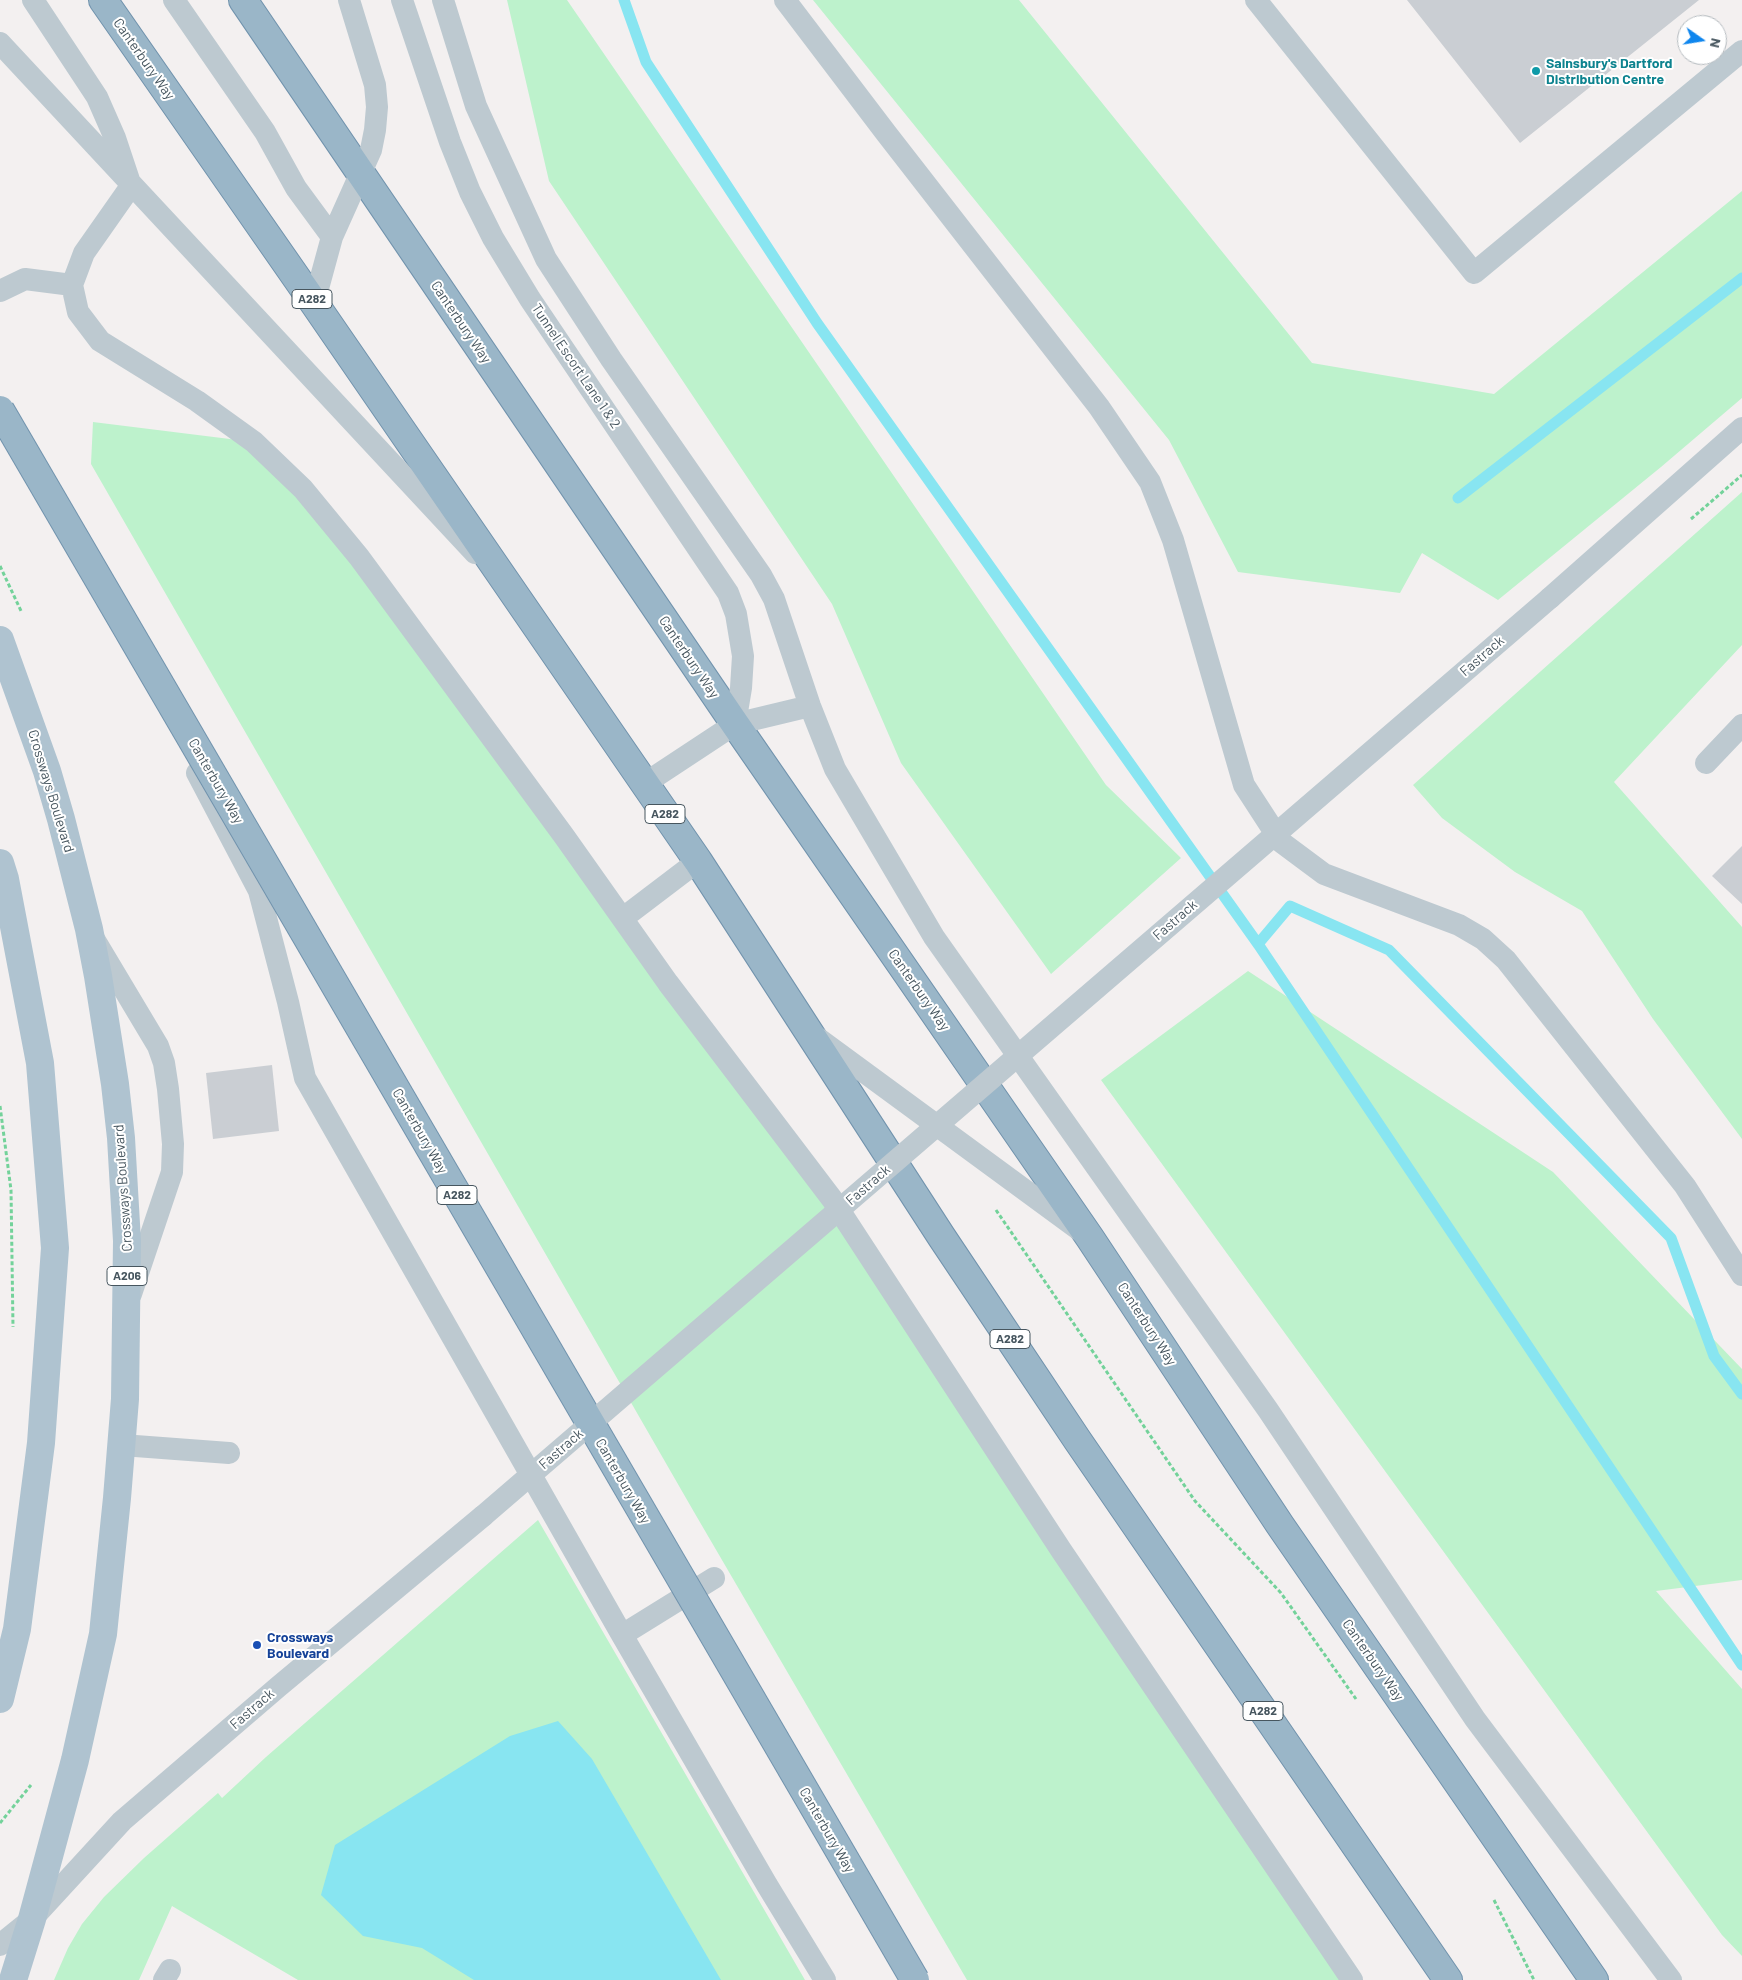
<!DOCTYPE html>
<html>
<head>
<meta charset="utf-8">
<style>
  body { margin:0 }
  #map { position:relative; width:1742px; height:1980px; overflow:hidden; background:#f3f0f0; font-family:Barlow,sans-serif }
  canvas { display:block }
  .north { position:absolute; left:1677px; top:15px; width:50px; height:50px; box-sizing:border-box; background:#fff; border:1px solid #b5bbbf; border-radius:50%; rotate:103deg; font-size:14px; font-weight:700; line-height:20px; text-align:center; color:#47565f }
  .north::after { content:''; display:block; margin:auto; width:18px; height:22px; background:#0f86ee; clip-path:polygon(50% 0,100% 100%,50% 72%,0 100%) }
</style>
</head>
<body>
<div id="map">
<canvas width="1742" height="1980"></canvas>
<div class="north">N</div>
</div>
<script>
const context = document.querySelector('canvas').getContext('2d');
context.lineJoin = 'round';
function fillPath(path, color) { context.fillStyle = color; context.fill(path, 'evenodd'); }
const shape = rows => new Path2D(rows.map(r => 'M' + r).join(''));
function strokePath(path, color, width, dash) { context.strokeStyle = color; context.lineWidth = width; context.lineCap = dash ? 'butt' : 'round'; context.setLineDash(dash || []); context.stroke(path); }
function write(font, color, halo, rows, align = 'center') {
  context.font = font + ' Barlow,sans-serif'; context.lineWidth = 4; context.setLineDash([]); context.textBaseline = 'middle'; context.strokeStyle = halo; context.fillStyle = color; for (const [text, x, y, turn = 0] of rows) {
    context.save(); context.translate(x, y); context.rotate((+turn || 0) * Math.PI / 180); context.textAlign = isNaN(turn) ? turn : align; if (halo) context.strokeText(text, 0, 0); context.fillText(text, 0, 0); context.restore();
  }
}
fillPath(shape([
  [507,0,567,0,1106,785,1181,858,1051,974,901,763,832,604,549,181],
  [813,0,1019,0,1312,363,1494,394,1742,191,1742,398,1661,467,1498,600,1422,553,1400,593,1238,572,1169,440],
  [93,422,254,442,303,489,805,1164,1351,1980,967,1980,694,1512,91,464],
  [1742,492,1742,645,1614,782,1742,927,1742,1139,1653,1019,1582,911,1515,872,1442,818,1413,785],
  [1248,971,1553,1172,1742,1369,1742,1580,1656,1591,1742,1689,1742,1956,1722,1935,1101,1080],
  [538,1520,805,1980,298,1980,172,1906,139,1980,54,1980,68,1948,82,1924,104,1897,144,1858,218,1793,222,1798,266,1757]
]), '#bdf2cc');
fillPath(shape([
  [558,1721,592,1759,721,1980,474,1980,422,1948,363,1936,321,1895,335,1845,510,1736]
]), '#88e5f1');
strokePath(shape([
  [624,0,646,62,817,323,1258,944,1742,1665],
  [1458,498,1742,278],
  [1258,944,1290,906,1389,950,1671,1238,1714,1356,1742,1394]
]), '#88e5f1', 11);
fillPath(shape([
  [1407,0,1699,0,1520,143],
  [1742,846,1742,904,1712,876],
  [272,1065,279,1131,213,1139,206,1073]
]), '#caced3');
const trunk = shape([
  [103,0,314,303,698,861,941,1236,1078,1441,1448,1980],
  [243,0,735,724,1090,1238,1280,1525,1594,1980]
]);
strokePath(trunk, '#7193ad', 30);
strokePath(shape([
  [1691,519,1742,475],
  [0,566,22,613],
  [0,1106,11,1190,13,1327],
  [996,1210,1195,1501,1281,1593,1356,1699],
  [0,1823,31,1785],
  [1494,1900,1534,1980]
]), '#73d29a', 3, [4, 2.5]);
strokePath(shape([
  [33,0,97,97,115,138,131,186,84,253,72,285,78,312,100,341,197,401,254,442,303,489,359,557,564,836,668,983,832,1199,1061,1550,1352,1980],
  [174,0,265,132,296,188,332,237],
  [402,0,450,142,470,192,493,238,530,299,728,593,736,614,743,656,741,688,735,724],
  [443,0,476,106,546,259,611,359,761,575,774,599,810,706,835,769,934,937,1268,1410,1475,1719,1671,1980],
  [785,0,886,133,1099,407,1150,482,1173,540,1244,785,1281,842,1324,874,1459,925,1483,939,1506,960,1685,1186,1742,1275],
  [1256,0,1474,273,1742,51],
  [0,43,475,553],
  [0,291,25,279,72,285],
  [314,303,332,237,371,150,375,130,377,107,375,85,349,0],
  [1550,598,1742,428],
  [1706,763,1742,725],
  [197,773,259,891,288,1002,305,1078,622,1635,767,1885,825,1980],
  [644,784,735,724,810,706],
  [623,918,698,861],
  [94,939,158,1046,164,1063,168,1089,173,1144,172,1172,131,1294],
  [815,1036,1082,1232],
  [122,1445,229,1453],
  [622,1635,714,1578],
  [0,1945,32,1919,122,1821,278,1687,483,1516],
  [164,1980,170,1970]
]), '#bdc9d0', 22);
strokePath(shape([
  [0,640,47,771,61,819,89,929,98,976,115,1084,121,1138,127,1241,125,1399,117,1498,103,1634,75,1760,32,1919,13,1980],
  [0,863,5,879,40,1063,55,1248,41,1443,17,1629,0,1699]
]), '#afc3d0', 28);
strokePath(trunk, '#9ab6c8', 28);
const trunkBridge = shape([
  [0,410,915,1980]
]);
strokePath(trunkBridge, '#7193ad', 30, []);
strokePath(shape([
  [483,1516,1550,598]
]), '#bdc9d0', 22);
strokePath(trunkBridge, '#9ab6c8', 28);
for (const [x, y, r, color] of [
  [1536,71,5,"#0f9aa8"],
  [257,1645,5,"#1a4fb4"]
]) { const dot = new Path2D(); dot.arc(x, y, r, 0, 2 * Math.PI); context.fillStyle = color; context.fill(dot); strokePath(dot, '#fff', 2); }
for (const [x, y, w] of [
  [312,299,40],
  [665,814,40],
  [457,1195,40],
  [127,1276,40],
  [1010,1339,40],
  [1263,1711,40]
]) { const box = new Path2D(); box.roundRect(x - w / 2, y - 9.5, w, 19, 4); context.fillStyle = '#fff'; context.fill(box); strokePath(box, '#47565f', 1); }
write('bold 12px', '#47565f', null, [
  ["A282",312,299],
  ["A282",665,814],
  ["A282",457,1195],
  ["A206",127,1276],
  ["A282",1010,1339],
  ["A282",1263,1711]
]);
write('14px', '#47565f', '#fff', [
  ["Canterbury Way",144,59,55],
  ["Canterbury Way",461,322,56],
  ["Tunnel Escort Lane 1 & 2",576,366,56],
  ["Fastrack",1482,656,-41],
  ["Canterbury Way",689,657,56],
  ["Canterbury Way",216,781,60],
  ["Crossways Boulevard",51,791,73],
  ["Fastrack",1175,920,-41],
  ["Canterbury Way",919,990,55],
  ["Canterbury Way",420,1131,60],
  ["Fastrack",868,1185,-41],
  ["Crossways Boulevard",123,1188,-94],
  ["Canterbury Way",1147,1324,57],
  ["Fastrack",561,1449,-41],
  ["Canterbury Way",623,1481,60],
  ["Canterbury Way",1373,1660,55],
  ["Fastrack",252,1709,-41],
  ["Canterbury Way",827,1830,60]
]);
write('bold 14px', '#0d838f', '#fff', [
  ["Sainsbury's Dartford",1546,63],
  ["Distribution Centre",1546,79]
], 'left');
write('bold 14px', '#164399', '#fff', [
  ["Crossways",267,1637],
  ["Boulevard",267,1653]
], 'left');
</script>
</body>
</html>
